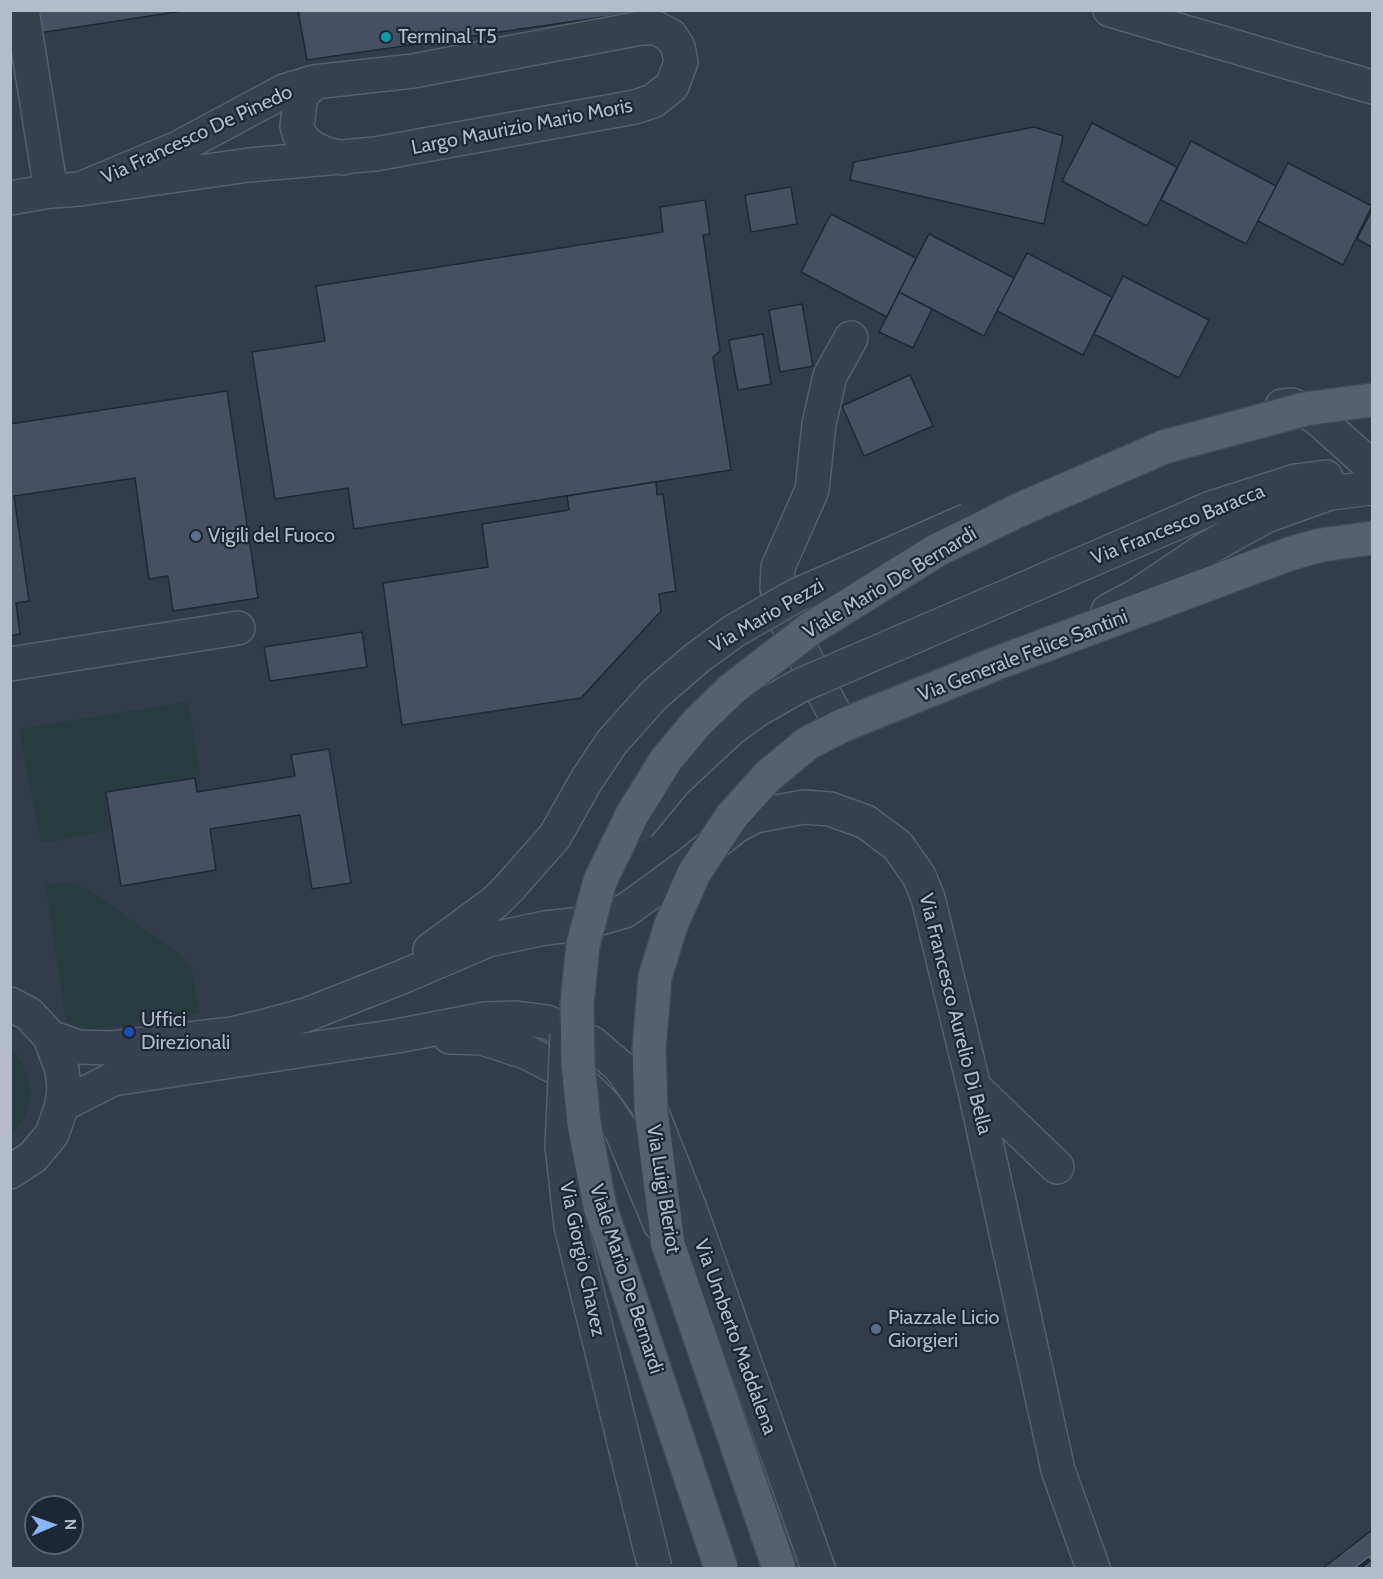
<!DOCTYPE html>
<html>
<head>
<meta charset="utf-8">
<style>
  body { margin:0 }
  #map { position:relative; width:1383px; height:1579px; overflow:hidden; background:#242f3e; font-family:Cabin,sans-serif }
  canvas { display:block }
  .frame { position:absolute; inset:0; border:12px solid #b4bcc9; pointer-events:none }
  .north { position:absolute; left:24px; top:1495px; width:60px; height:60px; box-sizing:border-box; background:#1d2633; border:2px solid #59626f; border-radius:50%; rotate:88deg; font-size:16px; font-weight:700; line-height:24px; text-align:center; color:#b4bcc9 }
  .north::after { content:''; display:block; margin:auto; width:21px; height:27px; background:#8ab4f8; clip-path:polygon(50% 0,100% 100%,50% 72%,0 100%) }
</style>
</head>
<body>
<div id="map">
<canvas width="1383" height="1579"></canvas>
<div class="frame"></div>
<div class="north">N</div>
</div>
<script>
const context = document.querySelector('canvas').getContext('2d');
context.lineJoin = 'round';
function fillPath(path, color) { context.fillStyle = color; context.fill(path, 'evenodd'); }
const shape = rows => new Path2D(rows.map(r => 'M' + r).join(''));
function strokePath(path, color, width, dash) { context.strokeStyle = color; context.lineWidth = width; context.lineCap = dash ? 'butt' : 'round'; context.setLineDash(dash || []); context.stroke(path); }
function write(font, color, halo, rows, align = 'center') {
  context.font = font + ' Cabin,sans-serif'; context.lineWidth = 4.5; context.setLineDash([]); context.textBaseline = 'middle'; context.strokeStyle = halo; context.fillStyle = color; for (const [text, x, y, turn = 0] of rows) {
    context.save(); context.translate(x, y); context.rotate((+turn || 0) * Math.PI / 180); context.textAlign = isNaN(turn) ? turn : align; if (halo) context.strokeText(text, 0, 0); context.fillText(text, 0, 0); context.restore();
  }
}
fillPath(shape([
  [11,11,1372,11,1372,1568,11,1568],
  [36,1507,72,1507,72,1543,36,1543]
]), '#323c4b');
fillPath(shape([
  [188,702,200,775,105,792,110,830,41,843,19,729],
  [67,882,88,889,182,956,191,967,199,1013,93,1030,66,1021,46,885],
  [11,1048,22,1063,29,1080,30,1098,26,1114,11,1137]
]), '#263c3f');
const building = shape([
  [36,10,189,10,39,33,36,10],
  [298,10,630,10,631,13,307,60,298,10],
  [1092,123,1177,167,1147,226,1062,181,1092,123],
  [1034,127,1063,136,1044,224,850,180,854,162,1034,127],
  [1191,141,1276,186,1246,244,1161,200,1191,141],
  [1288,163,1372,206,1343,265,1258,221,1288,163],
  [791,187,797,224,751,232,745,195,791,187],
  [705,200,710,234,703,235,720,351,713,357,731,470,354,529,348,488,275,499,252,352,325,341,316,286,663,232,660,207,705,200],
  [1372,210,1372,247,1357,239,1372,210],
  [831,214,916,258,887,317,801,272,831,214],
  [929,234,1014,278,984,336,899,292,929,234],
  [1027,253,1112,297,1083,355,997,311,1027,253],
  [1123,276,1209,320,1179,378,1094,334,1123,276],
  [899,292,932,309,913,348,879,332,899,292],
  [802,304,813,366,780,372,769,310,802,304],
  [763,334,771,384,738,390,729,340,763,334],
  [910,375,933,426,864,456,842,406,910,375],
  [227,391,258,598,173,611,168,576,149,579,135,478,14,496,29,601,16,603,20,634,10,636,10,424,227,391],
  [656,482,657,495,663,494,676,591,659,594,661,611,581,698,402,725,383,583,488,567,482,524,569,510,567,496,656,482],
  [362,632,367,667,270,681,264,647,362,632],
  [329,749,351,883,312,889,300,815,210,829,216,870,121,886,106,792,195,778,197,792,295,776,291,755,329,749],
  [1372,1530,1372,1568,1323,1568,1372,1530]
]);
fillPath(building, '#455162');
strokePath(building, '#1f2835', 1.5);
const minor = shape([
  [22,10,51,191],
  [1110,10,1372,87],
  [314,82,301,96,297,126,300,136,311,147,326,154,343,158],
  [10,198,51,191,80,189,249,165,375,154,635,107,653,101,672,86,681,62,678,47,670,35,656,28,641,28,413,71,314,82,284,91,178,148,80,189],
  [1282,406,1292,405,1316,417,1372,467],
  [1024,589,1211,508,1296,481,1326,477],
  [1108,611,1138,595,1206,549,1266,516,1330,493,1372,488],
  [787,623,839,595],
  [10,664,238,628],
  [841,726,787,623,777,588,778,567,812,490,819,424,830,376,851,338],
  [430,950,495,902,510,887],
  [10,1004,29,1014,50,1037,62,1070,64,1088,62,1105,52,1134,33,1157,10,1172],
  [50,1037,78,1047,112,1048,232,1034,269,1025,306,1015,402,977,488,940,545,928,581,924,625,911,688,865,736,826,755,816,804,807,830,809,866,822,898,846,919,876,928,898,974,1087,1058,1470,1093,1568],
  [450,1037,482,1038,528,1053,578,1079,605,1106,621,1130,660,1224],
  [974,1087,1057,1167],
  [62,1105,113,1079,397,1036,485,1019,516,1018,547,1022,592,1043,619,1066,651,1110,689,1206,818,1568]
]);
const major = shape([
  [779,1568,668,1244,651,1110,649,1049,655,977,671,925,694,873,732,816,768,776,808,743,841,726,1000,662,1289,554,1321,545,1372,538]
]);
strokePath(minor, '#565f6c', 36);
strokePath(major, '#414a57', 36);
strokePath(minor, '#38414e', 33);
strokePath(major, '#56606e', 33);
const rail = shape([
  [1359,1568,1372,1558]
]);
strokePath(rail, '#5a6575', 7);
strokePath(rail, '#1d2633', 4.5, [14]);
const minorBridge = shape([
  [638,826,675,781,731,729,757,710,799,686,1024,589],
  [510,887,555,836,586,781,612,742,654,695,697,658,734,631,795,596,968,520],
  [567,1035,562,1146,571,1226,655,1568]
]);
const majorBridge = shape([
  [721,1568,600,1207,584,1124,578,1064,577,1004,583,945,600,881,632,815,666,760,697,723,732,689,810,629,937,550,1019,510,1164,447,1305,409,1372,400]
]);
strokePath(minorBridge, '#565f6c', 36, []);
strokePath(majorBridge, '#414a57', 36, []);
strokePath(minorBridge, '#38414e', 33);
strokePath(majorBridge, '#56606e', 33);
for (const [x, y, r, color] of [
  [386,37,6,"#0f9aa8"],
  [196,536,6,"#5c6f8a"],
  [129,1032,6,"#1a4fb4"],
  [876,1329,6,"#5c6f8a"]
]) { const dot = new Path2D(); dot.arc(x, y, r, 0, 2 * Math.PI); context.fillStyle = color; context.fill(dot); strokePath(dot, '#1d2633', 2); }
write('20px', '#b4bcc9', '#1d2633', [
  ["Terminal T5",398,37],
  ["Vigili del Fuoco",208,536],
  ["Uffici",141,1020],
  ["Direzionali",141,1043],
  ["Piazzale Licio",888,1318],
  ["Giorgieri",888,1341]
], 'left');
write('20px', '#b4bcc9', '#1d2633', [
  ["Largo Maurizio Mario Moris",522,127,-11],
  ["Via Francesco De Pinedo",197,135,-25],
  ["Via Francesco Baracca",1178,525,-22],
  ["Viale Mario De Bernardi",890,583,-31],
  ["Via Mario Pezzi",767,616,-30],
  ["Via Generale Felice Santini",1023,656,-21],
  ["Via Francesco Aurelio Di Bella",955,1014,76],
  ["Via Luigi Bleriot",663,1189,81],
  ["Via Giorgio Chavez",582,1259,78],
  ["Viale Mario De Bernardi",626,1279,72],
  ["Via Umberto Maddalena",735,1337,70]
]);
</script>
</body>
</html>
